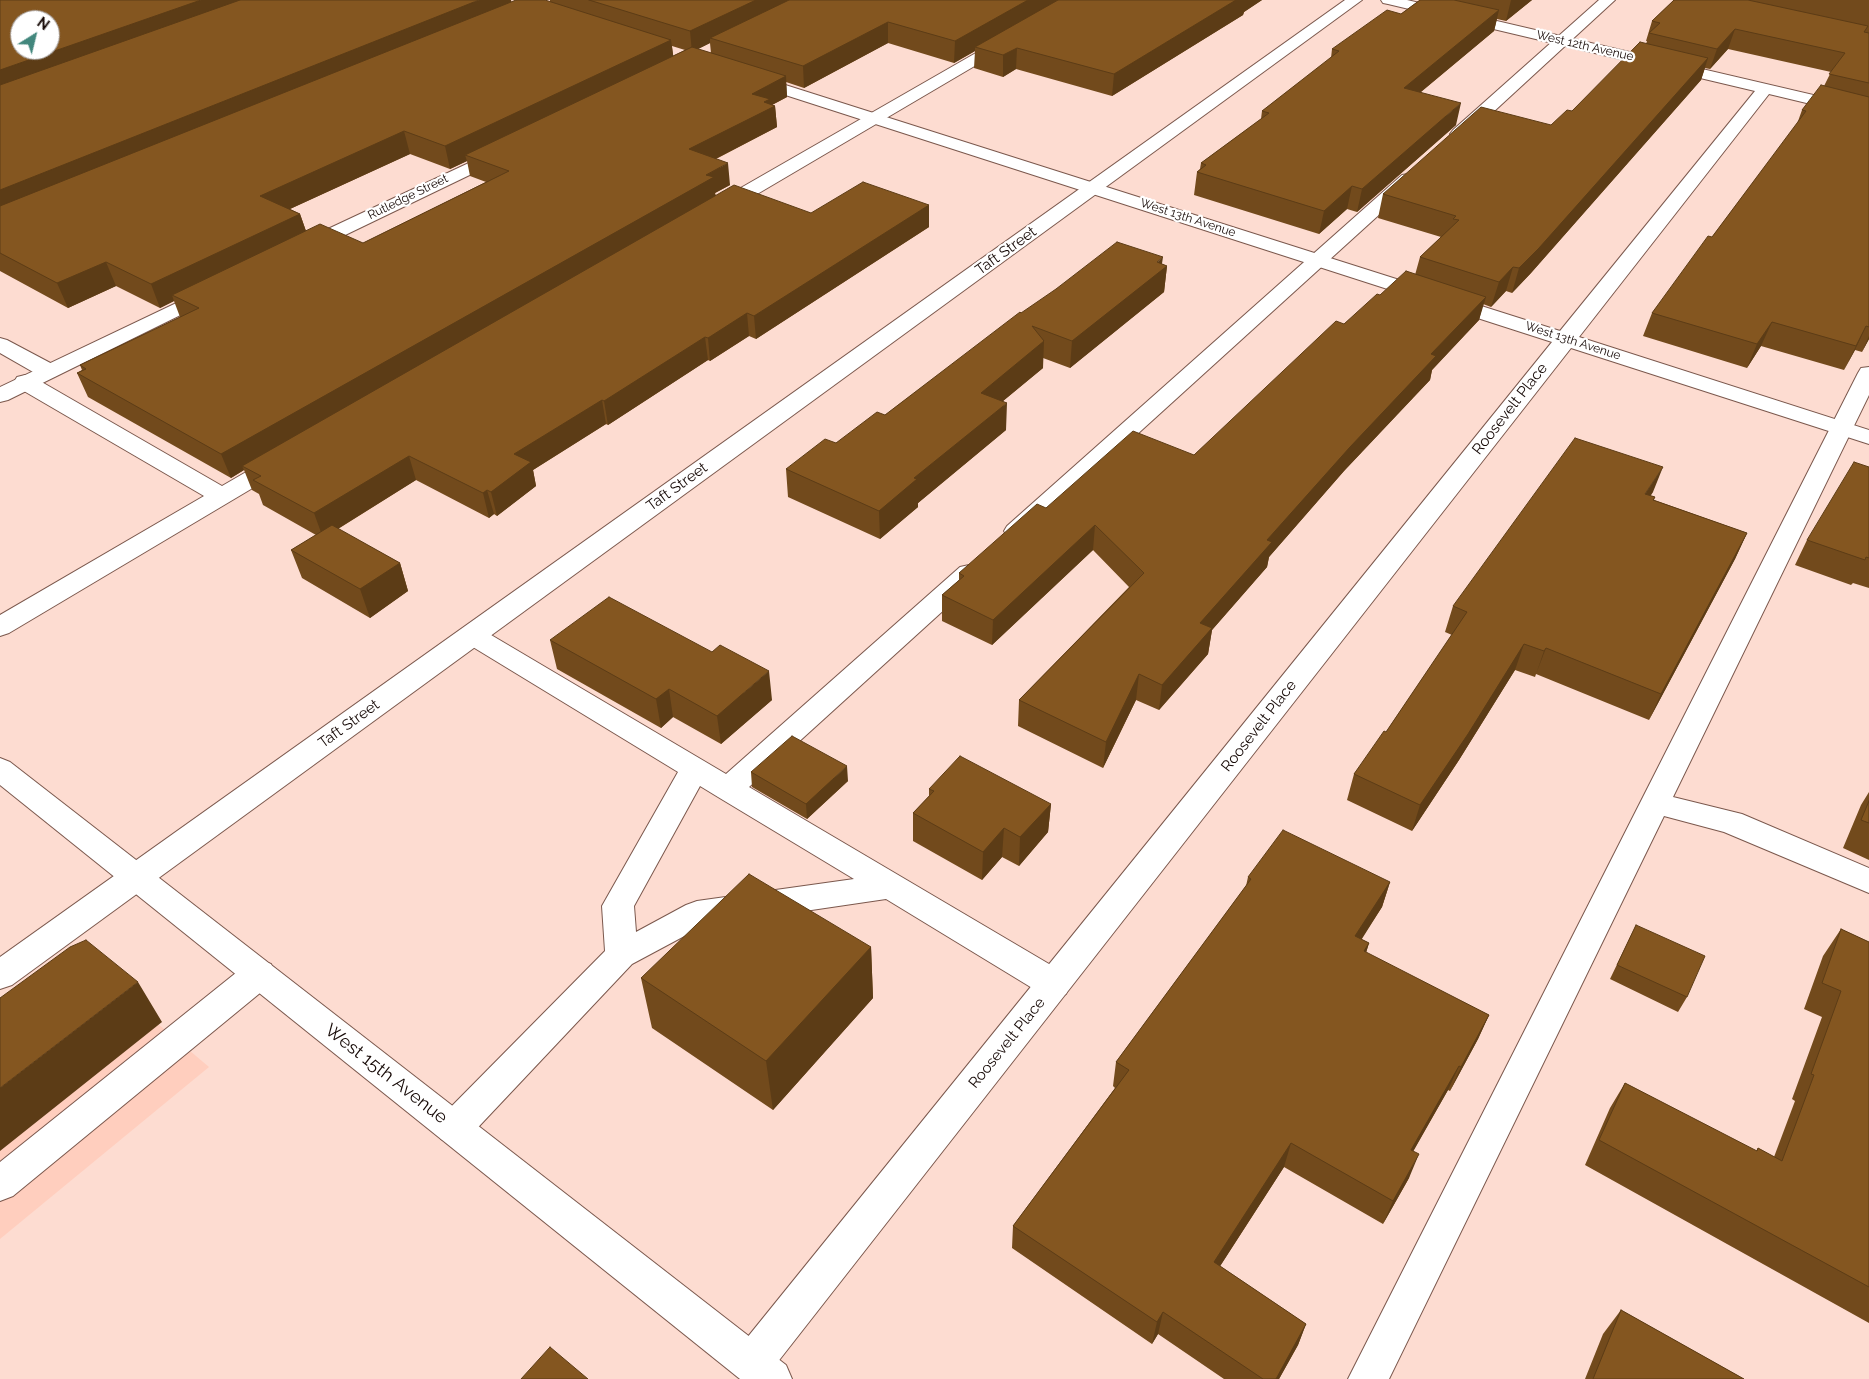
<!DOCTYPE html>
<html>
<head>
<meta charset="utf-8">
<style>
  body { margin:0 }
  #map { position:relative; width:1869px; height:1379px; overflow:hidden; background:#fddcd1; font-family:Raleway,sans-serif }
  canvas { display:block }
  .north { position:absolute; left:10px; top:10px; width:50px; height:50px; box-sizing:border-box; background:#fff; border:1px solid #a29d9b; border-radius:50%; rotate:36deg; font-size:14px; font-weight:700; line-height:20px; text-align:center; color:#160906 }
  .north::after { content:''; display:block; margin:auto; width:18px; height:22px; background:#42877d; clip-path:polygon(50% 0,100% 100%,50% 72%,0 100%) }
</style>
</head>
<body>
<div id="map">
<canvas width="1869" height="1379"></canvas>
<div class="north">N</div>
</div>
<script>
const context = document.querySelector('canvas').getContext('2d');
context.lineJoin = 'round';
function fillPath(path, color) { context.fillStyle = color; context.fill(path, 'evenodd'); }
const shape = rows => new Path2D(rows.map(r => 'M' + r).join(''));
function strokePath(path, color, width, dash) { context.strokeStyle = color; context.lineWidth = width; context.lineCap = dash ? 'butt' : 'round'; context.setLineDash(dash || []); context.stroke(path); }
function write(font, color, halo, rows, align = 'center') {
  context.font = font + ' Raleway,sans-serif'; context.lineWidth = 4.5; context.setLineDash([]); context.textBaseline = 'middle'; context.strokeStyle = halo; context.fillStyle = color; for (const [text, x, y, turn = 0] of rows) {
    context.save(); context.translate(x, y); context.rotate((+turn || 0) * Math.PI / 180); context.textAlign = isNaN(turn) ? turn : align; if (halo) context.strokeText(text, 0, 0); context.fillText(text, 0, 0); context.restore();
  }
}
fillPath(shape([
  [106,980,209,1067,0,1239,0,1060]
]), '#ffcebe');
const service = shape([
  [1599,0,1615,0,1465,138,1459,139,1453,138,1450,134,1453,130,1599,0],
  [1007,36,1012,38,1015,41,1012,44,725,213,718,215,711,213,709,209,711,205,1002,38,1007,36],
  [1408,174,1414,175,1417,179,1414,183,1025,536,1016,539,1007,536,1004,531,1007,526,1402,175,1408,174],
  [0,338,7,340,56,366,59,371,56,376,48,377,40,376,0,353,0,338],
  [1869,367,1869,395,1673,797,1742,814,1869,868,1869,893,1724,832,1664,816,1389,1379,1348,1379,1858,373,1861,368,1869,367],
  [25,375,33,377,222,486,272,457,280,455,288,457,292,462,288,467,9,633,0,636,0,615,204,496,17,387,14,382,17,377,25,375],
  [969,565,978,567,982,573,978,579,749,787,1066,974,1070,984,1066,994,1054,998,1042,994,886,899,703,926,632,964,467,1139,454,1144,441,1139,436,1128,441,1117,605,951,602,906,678,772,463,641,459,635,463,629,472,626,481,629,726,774,960,567,969,565],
  [700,786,718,797,854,879,697,901,686,905,636,932,634,906,700,786],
  [259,960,271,964,275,974,271,984,13,1196,0,1201,0,1162,247,964,259,960]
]);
const minor = shape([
  [1381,0,1407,0,1869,108,1869,118,1769,94,1579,337,1869,430,1869,444,1571,348,766,1377,762,1379,738,1377,732,1363,738,1349,1552,342,745,82,743,79,745,76,751,74,757,76,1560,331,1755,91,1388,4,1383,3,1381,0],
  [503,147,509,148,512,152,509,156,312,251,305,253,298,251,295,247,298,243,503,147],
  [210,287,217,289,220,293,217,297,8,400,0,402,0,387,210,287]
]);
const tertiary = shape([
  [1345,0,1362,0,12,985,0,989,0,957,1345,0]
]);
const secondary = shape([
  [0,758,10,762,786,1365,792,1379,740,1379,0,785,0,758]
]);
strokePath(service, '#7b584d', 2);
strokePath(minor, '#7b584d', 2);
strokePath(tertiary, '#7b584d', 2);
strokePath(secondary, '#7b584d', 2);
fillPath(service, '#fff');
fillPath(minor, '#fff');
fillPath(tertiary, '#fff');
fillPath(secondary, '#fff');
fillPath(shape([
  [0,0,511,2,550,2,550,0,1262,0,1244,12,1243,15,1112,96,1016,69,1003,77,974,68,975,51,954,63,888,43,804,88,786,82,787,97,772,105,775,106,777,127,716,159,730,185,715,193,716,196,811,213,929,205,929,227,756,339,749,336,710,361,708,360,608,425,606,424,533,470,536,486,497,516,494,514,489,518,416,480,338,529,400,563,408,591,370,618,302,578,291,550,316,535,263,505,259,494,252,490,244,470,231,478,88,397,77,373,82,370,80,365,180,317,174,301,160,308,116,286,68,308,0,271],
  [710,43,711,53,698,49],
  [672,46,685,50,673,56],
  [410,154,450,169,467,161,470,176,486,182,363,243,306,231,300,214,290,209],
  [1420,0,1532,0,1506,21,1497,19,1494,31,1421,92,1456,125,1357,212,1347,209,1319,234,1194,195,1197,172,1200,169,1201,163,1261,119,1262,111,1331,58,1332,49,1401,14],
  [1674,0,1869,0,1869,339,1862,352,1855,350,1844,370,1761,346,1747,368,1643,336,1652,313,1712,237,1797,124,1802,110,1824,86,1831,72,1728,49,1710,69,1705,68,1701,80,1531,273,1512,293,1506,291,1491,307,1483,304,1479,320,1432,370,1430,380,1344,471,1269,557,1267,567,1212,630,1208,654,1159,710,1136,700,1103,768,1018,726,1019,700,1129,587,1093,550,992,645,942,621,942,595,959,580,959,573,1046,508,1194,455,1344,324,1380,295,1415,275,1420,257,1441,237,1378,218,1383,194,1551,125,1572,111,1646,44,1647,41,1646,41,1652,21],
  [1162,264,1167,266,1164,292,1070,368,1043,358,1043,368,1003,401,1006,430,918,503,918,507,880,539,788,497,786,469,836,443,885,415,1021,313],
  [1869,467,1869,588,1853,583,1851,585,1795,565,1807,540],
  [1653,492,1650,496,1655,497,1654,500,1747,533,1735,559,1649,720,1536,674,1535,677,1515,670,1459,760,1412,831,1347,800,1354,774,1386,732,1452,635,1445,632,1453,606],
  [550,640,772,700,721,744,673,717,661,728,557,669],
  [751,772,848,781,807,819,752,787],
  [929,789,1051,804,1048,832,1019,866,1002,857,982,880,913,841,913,813,929,796],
  [1869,792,1869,860,1843,848,1861,805],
  [1248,877,1390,882,1382,907,1361,939,1369,943,1366,953,1489,1015,1478,1039,1450,1091,1448,1090,1413,1151,1409,1178,1383,1224,1284,1167,1220,1266,1306,1324,1298,1345,1279,1379,1224,1379,1158,1334,1152,1344,1012,1248,1013,1226,1115,1088,1113,1086,1116,1062,1246,886],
  [1636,925,1687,997,1678,1012,1610,979],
  [1841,929,1869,942,1869,1323,1585,1165,1610,1108,1625,1083,1756,1151,1758,1148,1774,1157,1795,1101,1792,1099,1822,1017,1804,1009,1823,956],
  [871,947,873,998,773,1110,652,1028,641,978],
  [1621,1310,1744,1379,1585,1379,1603,1334]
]), '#724a1c');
fillPath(shape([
  [201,0,265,0,0,95,0,70],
  [479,0,511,0,513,9,0,217,0,190],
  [756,0,801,0,710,38,710,43,692,52,690,31],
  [1028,0,1063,0,975,47,975,51,954,63,955,41],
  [1236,0,1262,0,1244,12,1243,15,1112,96,1114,74],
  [1511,0,1532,0,1506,21],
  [1499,10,1494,31,1399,110,1404,88],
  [888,22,888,43,804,88,803,66],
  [1735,29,1728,49,1710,69,1717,49],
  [671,40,674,61,465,155,467,161,450,169,445,146],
  [1017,48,1016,69,1003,77,1003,55],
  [1708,58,1701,80,1531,273,1512,293,1519,268],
  [786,76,787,97,770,106,775,106,777,127,692,171,689,149,752,94],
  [1461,103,1456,125,1357,212,1362,189],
  [404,131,410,154,268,219,260,196],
  [728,163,730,185,715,193,716,199,242,466,244,470,231,478,221,454],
  [1352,186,1347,209,1319,234,1324,211],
  [929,205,929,227,756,339,754,316],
  [300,214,308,237,172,295,174,301,160,308,151,284],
  [1163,257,1161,270,1167,266,1164,292,1070,368,1072,341],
  [106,262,116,286,68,308,57,283],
  [1513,267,1506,291,1491,307,1499,282],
  [1486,297,1479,320,1432,370,1430,380,1344,471,1269,557,1267,567,1212,630,1208,654,1159,710,1162,685,1200,623,1267,540,1431,354],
  [747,313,749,336,710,361,708,338],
  [1772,322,1761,346,1747,368,1757,344],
  [1866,326,1855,350,1844,370],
  [1869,336,1869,339,1862,352],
  [705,337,708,360,608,425,604,401],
  [1044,341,1043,368,980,420,981,393],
  [602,400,606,424,533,470,536,486,497,516,491,492,514,454],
  [1007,403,1006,430,918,503,918,507,880,539,879,511,914,478],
  [409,456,416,480,323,538,314,513],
  [1663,467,1653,492,1635,519,1645,494],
  [487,490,494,514,489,518,483,493],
  [1095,525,1093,550,992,645,993,620],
  [1747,533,1735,559,1649,720,1661,694],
  [400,563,408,591,370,618,360,589],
  [1524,644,1515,670,1459,760,1412,831,1420,805],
  [1546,648,1536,674,1535,677,1544,651],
  [769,671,772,700,721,744,717,716],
  [1139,674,1136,700,1103,768,1106,742],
  [669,689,673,717,661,728,656,699],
  [847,766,848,781,807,819,806,804],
  [1051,804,1048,832,1019,866,1020,837],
  [1004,828,1002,857,982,880,983,852],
  [1390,882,1382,907,1348,961,1355,936],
  [1369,943,1361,968,1364,951],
  [871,947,873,998,773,1110,766,1061],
  [138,982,162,1022,0,1151,0,1088],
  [1489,1015,1478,1039,1450,1091,1461,1067],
  [1459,1066,1448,1090,1401,1173,1411,1150],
  [1291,1143,1284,1167,1208,1285,1214,1262],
  [1419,1154,1409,1178,1383,1224,1393,1201],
  [1163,1312,1158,1334,1152,1344,1157,1322],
  [1306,1324,1298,1345,1279,1379,1276,1379]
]), '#5c3c16');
const building = shape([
  [0,0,201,0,0,70,0,0],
  [20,20,50,20,50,50,20,50,20,20],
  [240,0,479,0,0,190,0,85,240,0],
  [516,0,545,0,671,40,445,146,404,131,260,196,300,214,151,284,106,262,57,283,0,253,0,206,516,0],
  [589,0,756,0,690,31,589,0],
  [789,0,1028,0,955,41,888,22,803,66,710,38,789,0],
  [1058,0,1236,0,1114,74,1017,48,1003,55,975,47,1058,0],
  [1420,0,1454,0,1499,10,1404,88,1461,103,1362,189,1352,186,1324,211,1197,172,1206,165,1201,163,1269,113,1262,111,1339,51,1332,49,1387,10,1401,14,1420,0],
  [1674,0,1748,0,1868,26,1864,32,1869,33,1869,83,1829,74,1845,53,1735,29,1717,49,1649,33,1660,23,1652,21,1674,0],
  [1640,42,1708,58,1539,248,1519,268,1513,267,1499,282,1420,257,1459,220,1453,219,1456,216,1383,194,1481,107,1551,125,1567,110,1572,111,1640,42],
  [692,47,786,76,752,94,770,99,764,102,775,106,689,149,728,163,706,175,714,177,221,454,77,373,86,369,80,365,199,308,172,295,320,224,363,243,509,171,465,155,692,47],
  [1821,85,1869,97,1869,327,1866,326,1856,346,1772,322,1757,344,1652,313,1708,236,1712,237,1806,111,1802,110,1821,85],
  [863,182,929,205,754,316,747,313,708,338,705,337,604,401,602,400,514,454,531,462,491,492,487,490,483,493,409,456,314,513,253,480,261,476,242,466,734,185,811,213,863,182],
  [1117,242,1163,257,1157,262,1167,266,1072,341,1032,326,1044,341,981,393,1007,403,914,478,917,479,879,511,786,469,825,439,836,443,877,412,885,415,1020,312,1021,313,1056,289,1117,242],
  [1406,271,1486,297,1431,354,1436,356,1350,447,1267,540,1272,542,1200,623,1212,628,1162,685,1139,674,1106,742,1019,700,1144,573,1095,525,993,620,942,595,964,576,959,573,1037,504,1046,508,1133,431,1194,455,1336,321,1344,324,1377,294,1380,295,1406,271],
  [1575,438,1663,467,1645,494,1655,497,1653,500,1747,533,1661,694,1546,648,1544,651,1524,644,1468,734,1420,805,1354,774,1384,731,1386,732,1467,612,1453,606,1575,438],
  [1854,462,1869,467,1869,558,1866,557,1865,560,1807,540,1854,462],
  [332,525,400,563,360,589,291,550,332,525],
  [609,597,712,652,720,645,769,671,717,716,669,689,656,699,550,640,609,597],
  [792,736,847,766,806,804,751,772,792,736],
  [960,756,1051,804,1020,837,1004,828,983,852,913,813,934,791,929,789,960,756],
  [1869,801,1869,823,1861,820,1869,801],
  [1283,830,1390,882,1355,936,1369,943,1364,951,1489,1015,1461,1067,1459,1066,1411,1150,1419,1154,1393,1201,1291,1143,1214,1262,1306,1324,1276,1379,1263,1379,1163,1312,1157,1322,1013,1226,1129,1070,1116,1062,1251,879,1248,877,1283,830],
  [749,874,871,947,766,1061,641,978,749,874],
  [1636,925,1705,956,1687,997,1617,965,1636,925],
  [1841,929,1869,942,1869,1287,1599,1140,1625,1083,1757,1151,1758,1148,1782,1161,1814,1075,1811,1074,1841,991,1822,983,1841,929],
  [86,940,138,982,0,1088,0,998,70,947,86,940],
  [1621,1310,1744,1379,1593,1379,1621,1310],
  [550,1347,588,1379,521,1379,550,1347]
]);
fillPath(building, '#845620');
strokePath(building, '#5c3c16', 1);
write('12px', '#160906', '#fff', [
  ["West 12th Avenue",1585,46,13],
  ["Rutledge Street",408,197,-26],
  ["West 13th Avenue",1188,218,18],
  ["West 13th Avenue",1573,341,18]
]);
write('15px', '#160906', '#fff', [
  ["Taft Street",1006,251,-36],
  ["Roosevelt Place",1510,409,-52],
  ["Taft Street",677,487,-36],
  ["Taft Street",349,724,-36],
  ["Roosevelt Place",1259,726,-52],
  ["Roosevelt Place",1007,1043,-51]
]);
write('18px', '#160906', '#fff', [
  ["West 15th Avenue",386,1074,38]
]);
</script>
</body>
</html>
